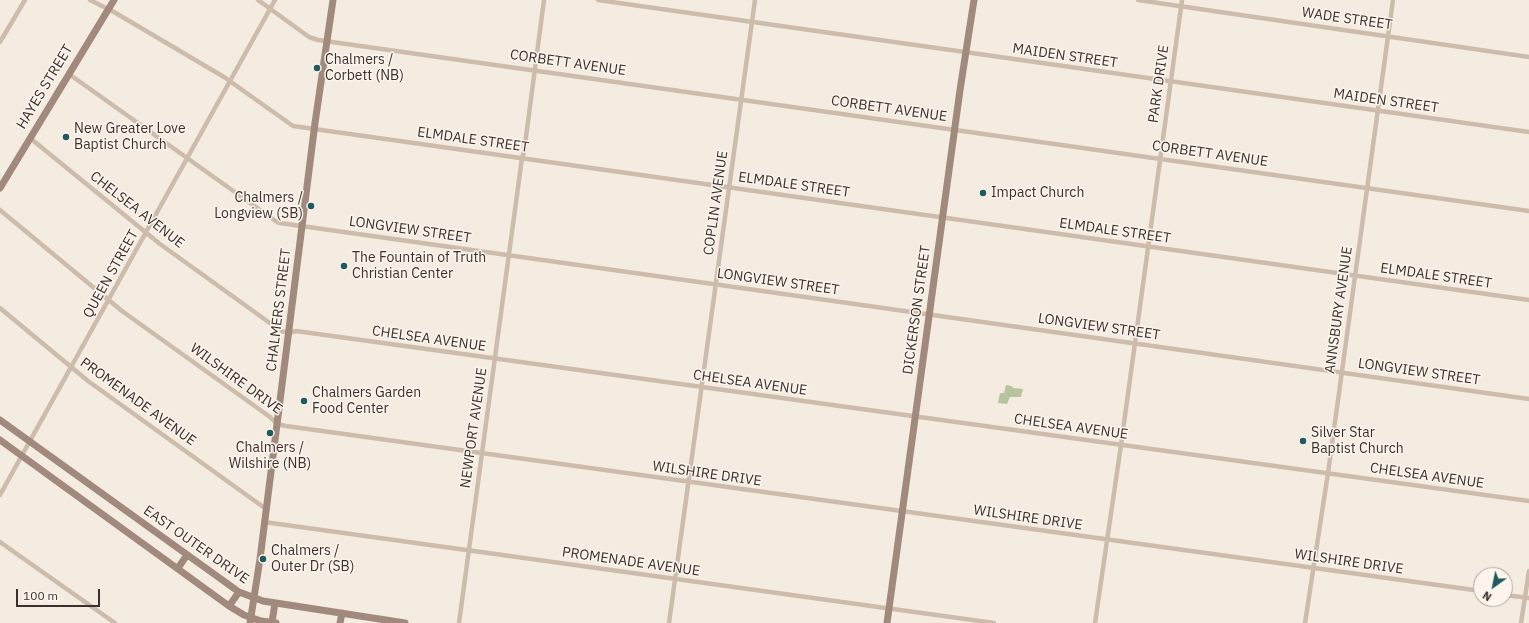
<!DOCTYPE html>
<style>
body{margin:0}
#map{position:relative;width:1529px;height:623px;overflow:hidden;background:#f4ebe1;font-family:"IBM Plex Sans",sans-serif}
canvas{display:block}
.north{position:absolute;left:1473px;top:567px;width:40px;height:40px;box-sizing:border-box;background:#fbf5ee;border:1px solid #aea6a0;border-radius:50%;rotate:213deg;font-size:11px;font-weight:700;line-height:16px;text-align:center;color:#3b302b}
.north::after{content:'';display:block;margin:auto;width:14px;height:18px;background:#1f5a5e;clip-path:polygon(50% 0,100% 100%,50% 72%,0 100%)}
.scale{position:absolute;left:16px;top:589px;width:84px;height:18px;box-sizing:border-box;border:2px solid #3b302b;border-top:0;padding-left:5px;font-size:12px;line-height:14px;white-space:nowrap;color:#3b302b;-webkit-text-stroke:3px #fbf5ee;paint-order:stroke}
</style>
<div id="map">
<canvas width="1529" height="623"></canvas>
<div class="north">N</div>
<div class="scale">100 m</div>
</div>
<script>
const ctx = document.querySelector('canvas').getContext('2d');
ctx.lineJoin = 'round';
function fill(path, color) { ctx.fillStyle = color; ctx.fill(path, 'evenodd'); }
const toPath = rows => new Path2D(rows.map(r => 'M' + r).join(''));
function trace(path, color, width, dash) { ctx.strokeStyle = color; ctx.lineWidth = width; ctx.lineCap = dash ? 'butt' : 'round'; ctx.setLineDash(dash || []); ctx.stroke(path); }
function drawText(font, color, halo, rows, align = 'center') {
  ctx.font = font + ' "IBM Plex Sans",sans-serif'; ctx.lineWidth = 3; ctx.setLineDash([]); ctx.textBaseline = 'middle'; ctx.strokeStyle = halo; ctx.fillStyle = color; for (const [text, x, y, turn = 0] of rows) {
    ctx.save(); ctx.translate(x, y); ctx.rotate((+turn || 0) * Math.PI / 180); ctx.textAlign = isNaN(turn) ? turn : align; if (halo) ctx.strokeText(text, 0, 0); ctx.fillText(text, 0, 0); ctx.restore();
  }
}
fill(toPath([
 [1006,385,1012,386,1013,388,1023,389,1021,397,1010,397,1007,404,998,403,1000,393,1004,393]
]), '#b8c4a0');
trace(toPath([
 [90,0,114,12,224,77,293,126,1529,300],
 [258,0,309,37,318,40,1529,211],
 [598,0,1529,132],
 [1138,0,1529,57],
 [0,42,25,0],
 [69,74,277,222,280,223,1529,399],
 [30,138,160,244,281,331,289,333,296,331,1529,501],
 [0,210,122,311,270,417,277,424,286,426,1481,591],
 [0,308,88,381,266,509],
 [0,495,275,0],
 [264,522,994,623],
 [0,542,115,623],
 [1505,595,1529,598],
 [459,623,522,158,524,152,544,0],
 [669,623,755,0],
 [1095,623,1121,445,1182,0],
 [1305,623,1328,473,1393,0],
 [1521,623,1529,571]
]), '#cdbbac', 4.5);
trace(toPath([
 [0,188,114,0],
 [0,420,239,592,263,601,405,623],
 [0,440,229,606,244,615,261,621,276,623],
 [178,568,187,555],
 [229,606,239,592],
 [272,622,275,603],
 [250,623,260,559,315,123,333,0],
 [340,623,342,613],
 [887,623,960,90,974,0]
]), '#a18a7d', 7);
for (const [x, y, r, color] of [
 [317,68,4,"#1f5a5e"],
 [66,137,4,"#1f5a5e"],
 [983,193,4,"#1f5a5e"],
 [311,206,4,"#1f5a5e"],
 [344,266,4,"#1f5a5e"],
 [304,401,4,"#1f5a5e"],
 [270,433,4,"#1f5a5e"],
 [1303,441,4,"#1f5a5e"],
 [263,559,4,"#1f5a5e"]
]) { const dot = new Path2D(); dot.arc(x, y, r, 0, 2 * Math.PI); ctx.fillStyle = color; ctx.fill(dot); trace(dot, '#fbf5ee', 1.5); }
drawText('14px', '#3b302b', '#fbf5ee', [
 ["WADE STREET",1347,19,8],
 ["MAIDEN STREET",1065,56,8],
 ["CORBETT AVENUE",568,63,8],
 ["PARK DRIVE",1159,84,-82],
 ["HAYES STREET",45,87,-59],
 ["MAIDEN STREET",1386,101,8],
 ["CORBETT AVENUE",889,109,8],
 ["ELMDALE STREET",473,140,8],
 ["CORBETT AVENUE",1210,154,8],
 ["ELMDALE STREET",794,185,8],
 ["COPLIN AVENUE",716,203,-82],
 ["CHELSEA AVENUE",137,210,38],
 ["LONGVIEW STREET",410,230,8],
 ["ELMDALE STREET",1115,231,8],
 ["QUEEN STREET",111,274,-61],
 ["ELMDALE STREET",1436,276,8],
 ["LONGVIEW STREET",778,282,8],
 ["CHALMERS STREET",279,310,-83],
 ["DICKERSON STREET",917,310,-82],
 ["ANNSBURY AVENUE",1339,310,-82],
 ["LONGVIEW STREET",1099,327,8],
 ["CHELSEA AVENUE",429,339,8],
 ["LONGVIEW STREET",1419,372,8],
 ["WILSHIRE DRIVE",236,379,36],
 ["CHELSEA AVENUE",750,383,8],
 ["PROMENADE AVENUE",138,402,36],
 ["CHELSEA AVENUE",1071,427,8],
 ["NEWPORT AVENUE",474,428,-82],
 ["WILSHIRE DRIVE",707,474,8],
 ["CHELSEA AVENUE",1427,476,8],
 ["WILSHIRE DRIVE",1028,518,8],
 ["EAST OUTER DRIVE",196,545,35],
 ["PROMENADE AVENUE",631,562,8],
 ["WILSHIRE DRIVE",1349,562,8]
]);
drawText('14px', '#3b302b', '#fbf5ee', [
 ["Chalmers /",325,60],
 ["Corbett (NB)",325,76],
 ["New Greater Love",74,129],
 ["Baptist Church",74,145],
 ["Impact Church",991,193],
 ["Chalmers /",303,198,"right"],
 ["Longview (SB)",303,214,"right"],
 ["The Fountain of Truth",352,258],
 ["Christian Center",352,274],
 ["Chalmers Garden",312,393],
 ["Food Center",312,409],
 ["Silver Star",1311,433],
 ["Baptist Church",1311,449],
 ["Chalmers /",270,448,"center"],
 ["Wilshire (NB)",270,464,"center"],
 ["Chalmers /",271,551],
 ["Outer Dr (SB)",271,567]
], 'left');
</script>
